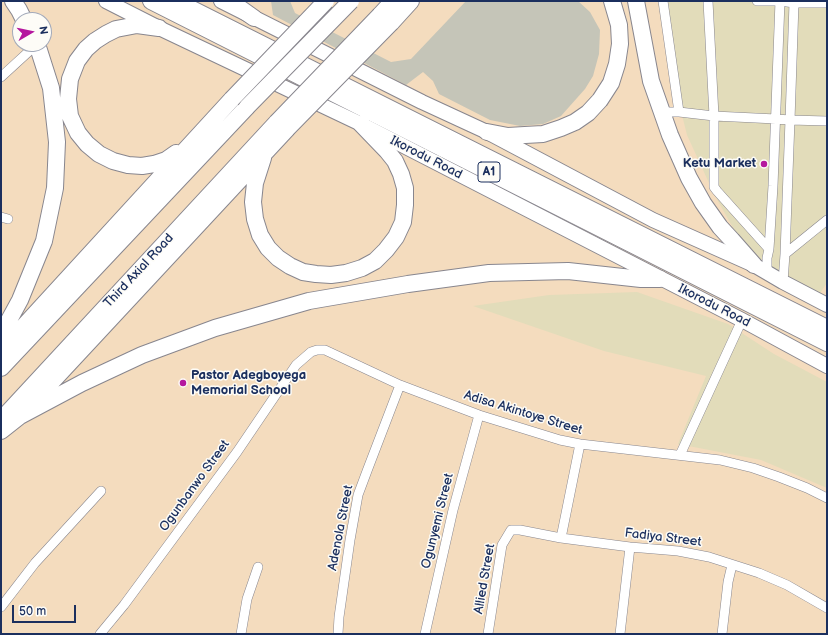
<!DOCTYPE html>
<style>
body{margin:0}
#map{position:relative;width:828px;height:635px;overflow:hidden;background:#f4dcbe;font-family:"Balsamiq Sans",sans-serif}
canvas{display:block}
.frame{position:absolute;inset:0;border:2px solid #1b2f5e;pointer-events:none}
.north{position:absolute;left:12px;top:12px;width:40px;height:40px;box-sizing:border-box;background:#fdfcf7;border:1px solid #a3aaba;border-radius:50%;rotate:81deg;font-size:11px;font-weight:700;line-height:16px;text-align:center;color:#1b2f5e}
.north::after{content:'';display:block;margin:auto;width:14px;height:18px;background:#b5179e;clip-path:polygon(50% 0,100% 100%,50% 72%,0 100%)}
.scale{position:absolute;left:12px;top:605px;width:64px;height:18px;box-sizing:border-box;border:2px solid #1b2f5e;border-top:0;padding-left:5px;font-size:12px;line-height:14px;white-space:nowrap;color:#1b2f5e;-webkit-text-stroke:3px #fdfcf7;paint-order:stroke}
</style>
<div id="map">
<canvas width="828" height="635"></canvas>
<div class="frame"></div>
<div class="north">N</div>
<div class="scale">50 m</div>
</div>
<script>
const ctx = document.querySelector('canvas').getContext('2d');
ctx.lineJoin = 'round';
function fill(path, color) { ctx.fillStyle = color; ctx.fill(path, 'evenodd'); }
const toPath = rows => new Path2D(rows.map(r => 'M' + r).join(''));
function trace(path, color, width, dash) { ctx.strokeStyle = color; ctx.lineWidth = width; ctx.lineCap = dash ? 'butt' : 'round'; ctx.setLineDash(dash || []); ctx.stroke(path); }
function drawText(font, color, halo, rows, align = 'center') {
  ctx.font = font + ' "Balsamiq Sans",sans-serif'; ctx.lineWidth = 3; ctx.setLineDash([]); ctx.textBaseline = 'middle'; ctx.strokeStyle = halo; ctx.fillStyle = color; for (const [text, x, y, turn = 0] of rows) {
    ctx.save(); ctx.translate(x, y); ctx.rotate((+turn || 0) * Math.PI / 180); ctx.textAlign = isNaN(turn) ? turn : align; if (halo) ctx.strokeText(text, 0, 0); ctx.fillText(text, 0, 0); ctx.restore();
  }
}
fill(toPath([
 [662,1,827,1,827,283,818,296,746,251,714,194,687,135,672,75],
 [637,292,728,324,774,354,827,382,827,488,761,460,678,444,706,376,604,351,473,306,549,295]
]), '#e2dcba');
fill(toPath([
 [271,1,290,1,295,13,391,62,411,59,466,1,578,1,590,12,600,30,599,54,593,76,585,89,561,116,543,124,520,126,490,120,439,94,433,81,423,72,406,85,273,15]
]), '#c5c5b8');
const street = toPath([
 [757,1,780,1,794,3,827,3],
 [1,77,37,44],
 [661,112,679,112,663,1],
 [679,112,714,116,708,1],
 [1,217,8,219],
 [769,249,717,191,714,187,714,116,776,119,790,120,827,121],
 [785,254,827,220],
 [767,273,767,258,769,249,773,186,780,1],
 [783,282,785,254,790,120,794,3],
 [680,455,742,320],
 [561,538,580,444],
 [1,607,35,563,101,491],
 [100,634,124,605,237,452,296,365,311,352,317,350,325,350,400,385,479,415,560,440,580,444,720,460,753,468,779,477,807,488,827,498],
 [241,634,247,599,258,567],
 [338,634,339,617,350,540,358,495,367,471,400,385],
 [425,634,453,510,479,415],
 [488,634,502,545,511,530,520,530,561,538,630,547,678,551,709,557,759,573,787,585,827,608],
 [620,634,630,547],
 [722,634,728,582,732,565]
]);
const primary = toPath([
 [106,1,159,28,361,124,742,320,827,366],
 [221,1,422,102,487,132,653,220,754,265,783,282,827,305]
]);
const highway = toPath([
 [13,1,19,10,24,20],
 [151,1,827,343],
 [176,1,827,328],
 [230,1,254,18],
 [636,1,651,81,670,135,689,178,703,203,720,227,732,240,754,265],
 [380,15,393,1],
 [391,23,411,1],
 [159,28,137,25,116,29,106,34,95,41,86,49,77,61,70,79,68,99,70,116,78,133,87,144,99,154,113,161,128,165,142,166,154,164,166,160,176,153],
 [487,132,508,136,525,135,543,134,561,128,575,122,588,113,600,100,611,83,617,64,620,44,619,25,612,1],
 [263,158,255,183,253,202,255,219,260,235,268,248,278,258,290,266,303,272,316,274,331,275,346,273,362,268,375,261,386,250,396,237,403,222,405,205,405,188,401,174,395,161,387,151,361,124],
 [1,335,20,300,44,241,55,188,57,142,51,88,37,44],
 [1,351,232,99],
 [1,368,247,107],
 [20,416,82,383,142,355,215,328,309,301,408,284,489,273,568,271,641,279,660,279],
 [1,420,277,122],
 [1,431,20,416,287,129]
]);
trace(street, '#88868e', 10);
trace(primary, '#88868e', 16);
trace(highway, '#88868e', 18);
trace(street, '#fff', 9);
trace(primary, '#fff', 14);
trace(highway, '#fff', 16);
const highwayBridge = toPath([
 [232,99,326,1],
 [247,107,351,1],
 [277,122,380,15],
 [287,129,391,23]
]);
trace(highwayBridge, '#88868e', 18, []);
trace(highwayBridge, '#fff', 16);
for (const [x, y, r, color] of [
 [764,164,4,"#b5179e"],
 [183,383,4,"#b5179e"]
]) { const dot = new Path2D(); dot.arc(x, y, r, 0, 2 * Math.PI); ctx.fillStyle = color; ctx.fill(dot); trace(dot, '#fdfcf7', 1.5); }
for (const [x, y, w] of [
 [489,172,22]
]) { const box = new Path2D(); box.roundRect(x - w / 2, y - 10, w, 20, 3); ctx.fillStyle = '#fdfcf7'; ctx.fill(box); trace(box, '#1b2f5e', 1); }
drawText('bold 12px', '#1b2f5e', null, [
 ["A1",489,172]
]);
drawText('13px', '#1b2f5e', '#fdfcf7', [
 ["Ikorodu Road",426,158,27],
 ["Third Axial Road",139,271,-47],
 ["Ikorodu Road",714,306,27],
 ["Adisa Akintoye Street",523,413,17],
 ["Ogunbanwo Street",195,486,-54],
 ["Ogunyemi Street",438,521,-76],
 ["Adenola Street",341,528,-79],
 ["Fadiya Street",663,538,7],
 ["Allied Street",485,579,-80]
]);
drawText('bold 13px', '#1b2f5e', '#fdfcf7', [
 ["Ketu Market",756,164],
 ["Pastor Adegboyega",191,376,"left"],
 ["Memorial School",191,391,"left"]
], 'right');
</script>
